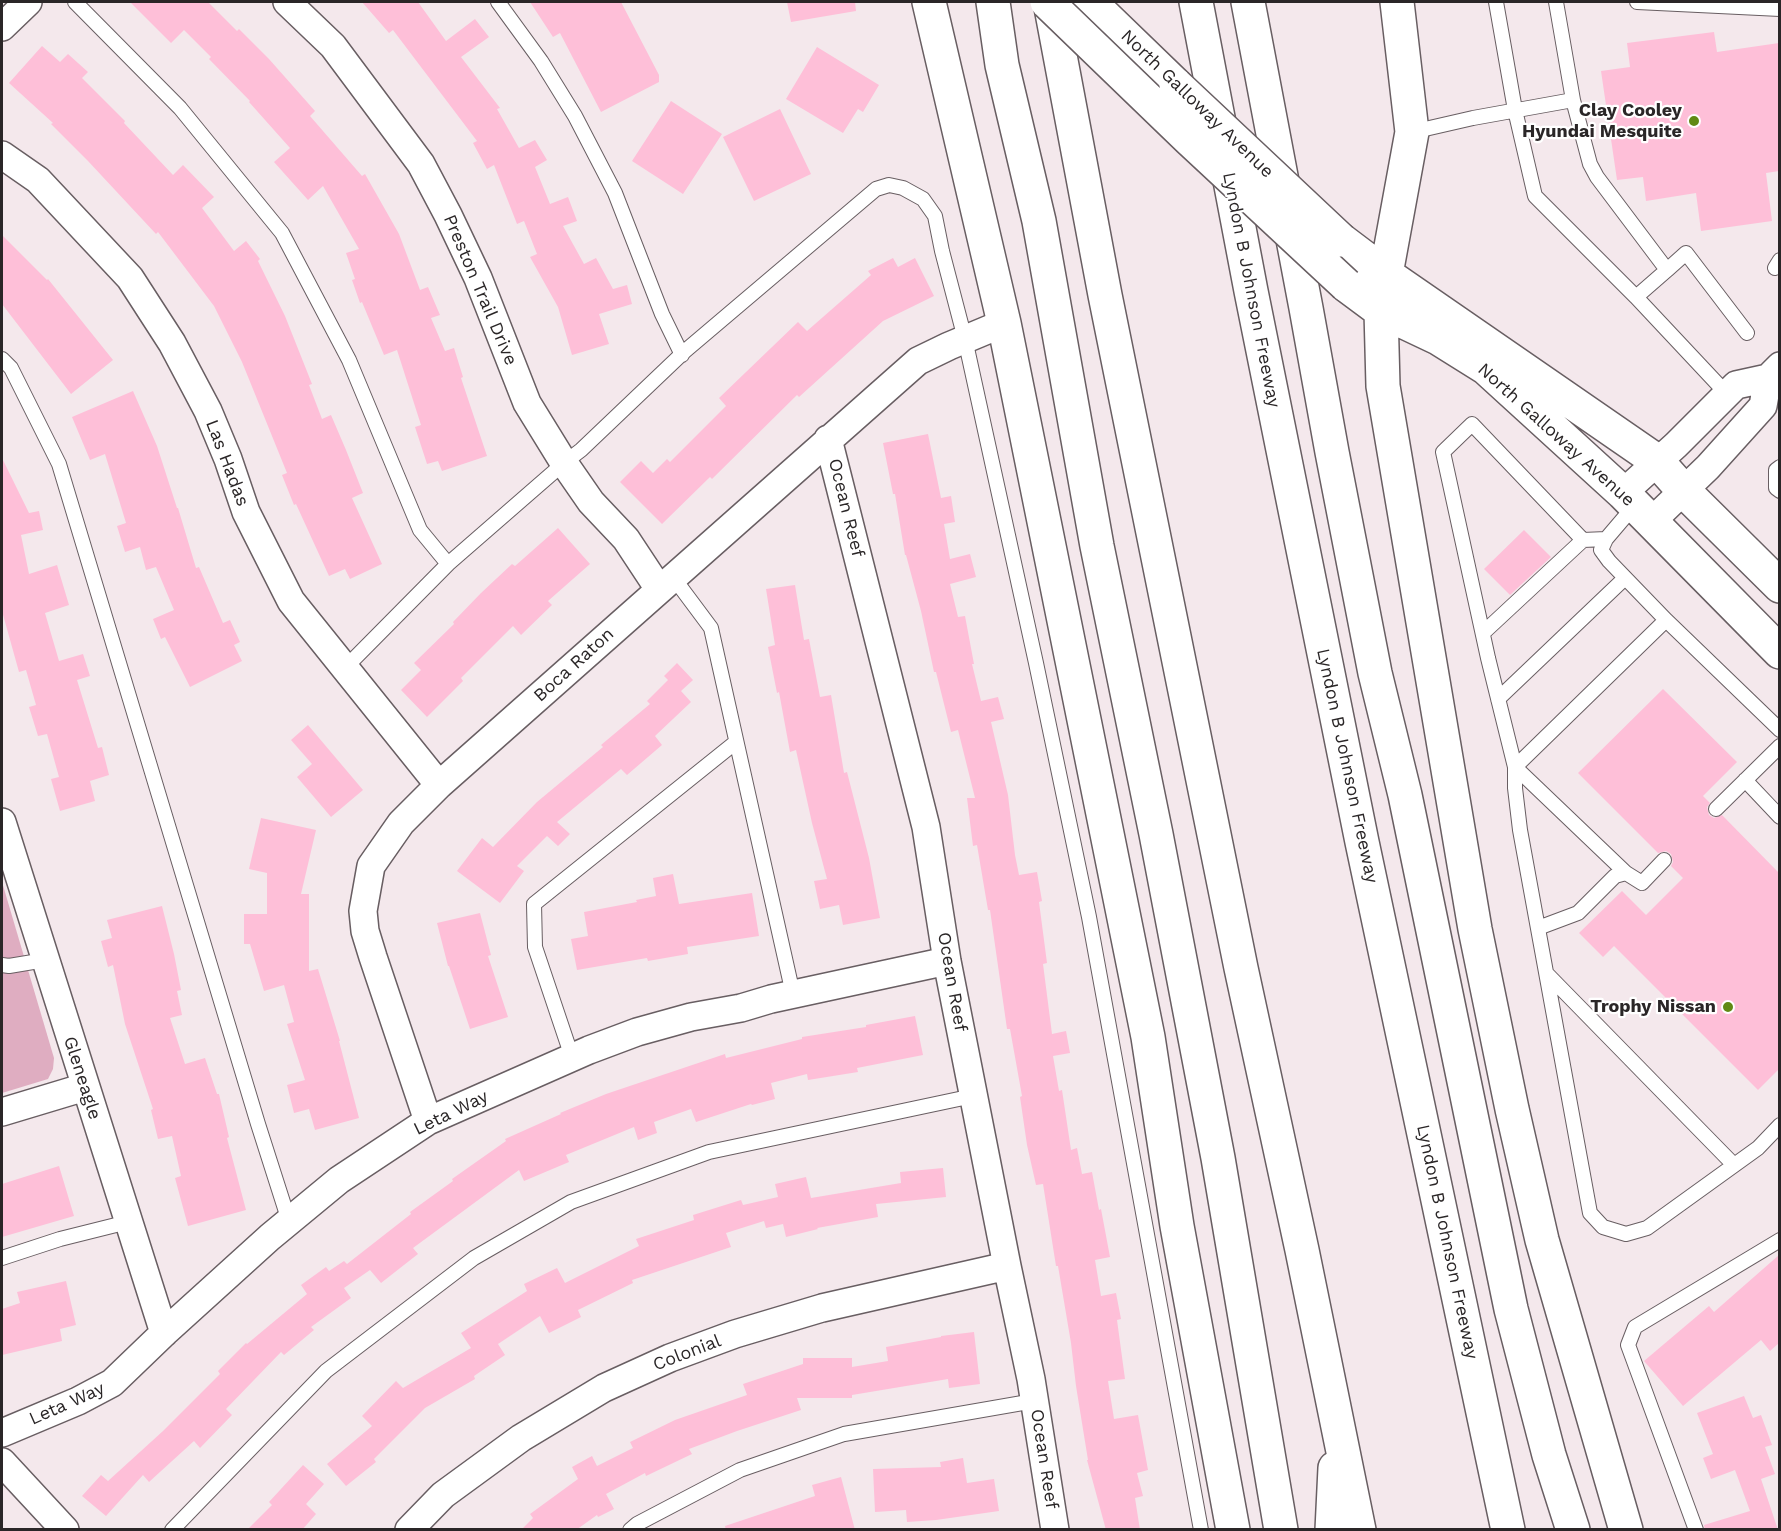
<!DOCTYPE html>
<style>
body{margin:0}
#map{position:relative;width:1781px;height:1531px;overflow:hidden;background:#f4e8ec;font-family:"Work Sans",sans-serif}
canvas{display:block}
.frame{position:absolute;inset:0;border:3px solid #2a2627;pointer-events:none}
</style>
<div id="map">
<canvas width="1781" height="1531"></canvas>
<div class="frame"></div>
</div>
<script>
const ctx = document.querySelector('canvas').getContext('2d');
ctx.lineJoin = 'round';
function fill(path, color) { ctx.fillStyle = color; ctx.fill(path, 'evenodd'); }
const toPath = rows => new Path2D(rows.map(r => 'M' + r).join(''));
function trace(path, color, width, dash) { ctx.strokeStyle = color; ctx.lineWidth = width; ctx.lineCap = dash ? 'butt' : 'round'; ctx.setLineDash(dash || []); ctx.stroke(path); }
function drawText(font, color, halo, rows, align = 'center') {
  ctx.font = font + ' "Work Sans",sans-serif'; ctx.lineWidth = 4.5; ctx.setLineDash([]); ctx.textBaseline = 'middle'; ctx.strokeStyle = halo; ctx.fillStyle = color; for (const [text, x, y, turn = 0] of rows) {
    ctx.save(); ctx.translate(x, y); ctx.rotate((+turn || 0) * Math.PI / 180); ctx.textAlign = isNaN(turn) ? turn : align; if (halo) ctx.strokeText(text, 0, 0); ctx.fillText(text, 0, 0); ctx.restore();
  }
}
fill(toPath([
 [2,882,54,1058,53,1069,48,1079,2,1093]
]), '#dfadc1');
fill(toPath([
 [130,2,208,2,237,31,239,29,269,59,315,111,310,116,362,176,365,174,399,234,420,290,428,287,440,315,431,318,445,351,454,348,463,377,461,378,487,456,442,471,438,461,427,464,415,427,421,425,397,350,384,355,362,302,360,303,352,280,355,279,346,253,359,249,323,186,308,200,274,162,290,148,249,102,250,101,209,59,211,57,184,30,171,43],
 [362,2,418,2,446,41,475,19,489,37,461,57,500,108,497,109,519,148,535,140,547,160,535,167,550,204,568,197,577,221,563,226,584,264,596,258,613,289,627,285,632,304,599,314,609,344,572,355,558,307,530,257,537,254,524,221,517,224,494,165,487,169,473,143,477,141,393,30,389,33],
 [530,2,621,2,659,75,659,82,601,112,560,33,553,37],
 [787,2,855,2,856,11,791,22],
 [1714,32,1717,52,1779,43,1779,171,1766,173,1772,221,1701,231,1696,193,1646,201,1643,177,1617,180,1601,71,1630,67,1627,43],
 [42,46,60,62,68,54,88,72,82,78,125,121,124,123,173,175,183,165,214,197,202,208,234,251,246,241,260,259,258,261,285,316,312,384,309,385,322,419,331,415,346,450,363,493,352,498,382,564,350,579,345,569,329,576,296,504,294,505,282,475,287,473,242,362,214,306,158,232,156,234,88,161,51,124,53,123,9,83],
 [817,47,879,85,863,112,858,109,843,133,786,99],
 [671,101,722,134,683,194,632,161],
 [780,109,811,174,754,201,723,137],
 [2,235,47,280,48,279,113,360,71,394,2,304],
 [893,258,898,267,915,258,934,296,883,321,799,397,797,395,712,479,710,477,662,524,620,482,641,461,653,473,667,459,670,462,726,406,719,398,798,322,807,331,871,275,868,271],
 [133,391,157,446,177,508,178,508,196,568,199,567,223,623,230,620,240,642,234,645,242,661,190,687,165,637,161,639,153,619,174,610,156,567,146,570,140,547,125,552,117,526,126,523,105,454,90,460,72,417],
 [928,434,941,498,951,496,955,522,944,524,950,559,970,554,976,577,950,584,958,617,965,616,974,664,972,664,981,701,998,697,1004,719,991,722,1008,795,1015,855,1019,875,1037,872,1042,901,1039,902,1047,963,1043,964,1052,1034,1066,1031,1070,1053,1053,1056,1059,1091,1062,1090,1071,1150,1077,1148,1082,1174,1092,1172,1099,1210,1101,1209,1110,1257,1095,1260,1101,1296,1116,1293,1121,1319,1117,1320,1125,1379,1108,1381,1114,1419,1138,1415,1148,1470,1137,1473,1143,1496,1135,1498,1140,1530,1106,1530,1087,1460,1088,1460,1076,1386,1071,1343,1058,1266,1056,1266,1043,1184,1036,1185,1027,1145,1020,1097,1022,1096,1010,1029,1007,1029,990,910,988,910,977,845,973,846,967,798,975,798,958,730,951,732,936,672,934,672,921,611,906,555,905,555,895,494,893,494,883,443],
 [2,458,29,513,39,511,43,530,21,535,29,574,57,565,69,605,45,613,59,661,83,654,90,676,77,680,98,748,102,747,109,775,90,781,95,801,60,811,51,779,59,777,47,734,38,736,29,707,36,705,26,670,19,672,2,611],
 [558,528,590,564,548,601,552,605,521,635,513,626,461,678,463,681,427,717,401,690,421,670,414,663,454,624,453,622,481,593,512,564,515,566],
 [1524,530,1551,557,1510,595,1484,569],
 [795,585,804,640,809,639,820,697,831,695,844,773,847,772,869,858,880,918,843,925,839,905,820,909,814,881,827,879,812,823,796,750,790,752,779,692,777,693,768,647,775,645,766,589],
 [677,663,693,680,681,691,691,702,655,736,662,745,627,775,621,769,557,822,570,834,558,846,547,836,517,866,524,871,500,903,457,871,482,838,493,847,537,802,603,747,601,745,650,704,647,701,668,680,664,676],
 [1663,689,1737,762,1703,796,1710,803,1707,807,1709,815,1714,818,1722,815,1779,873,1779,1069,1758,1090,1614,946,1603,957,1579,933,1622,891,1646,915,1683,878,1671,866,1673,862,1671,854,1666,851,1658,853,1578,773],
 [308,725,363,790,331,817,297,777,312,764,291,740],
 [261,818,316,830,301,894,309,894,309,971,318,969,340,1041,339,1041,359,1118,315,1130,309,1109,294,1113,287,1085,305,1080,287,1024,294,1022,284,985,264,991,250,944,244,944,244,914,267,914,267,873,249,869],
 [673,874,679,904,752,893,759,936,687,947,688,954,648,961,647,958,577,970,571,939,588,936,584,912,637,902,636,900,656,896,653,878],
 [162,906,174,954,181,990,177,991,182,1015,170,1018,185,1064,205,1058,217,1094,219,1094,229,1137,227,1138,246,1210,188,1226,175,1178,181,1176,172,1136,158,1139,151,1110,153,1109,125,1024,113,965,108,967,101,941,112,938,107,920],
 [480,913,491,955,488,956,508,1017,470,1029,449,966,448,966,437,923],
 [915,1016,923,1055,857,1068,858,1072,808,1080,807,1074,771,1083,775,1099,752,1105,751,1104,696,1122,691,1109,654,1122,657,1133,638,1140,634,1127,566,1155,569,1162,524,1181,519,1170,413,1248,418,1254,381,1283,370,1270,344,1288,351,1298,311,1327,314,1330,284,1355,281,1352,226,1409,232,1415,200,1448,194,1441,149,1482,143,1475,106,1516,82,1496,101,1475,108,1481,163,1431,220,1374,218,1371,246,1343,247,1344,307,1294,301,1285,326,1267,329,1271,344,1261,347,1264,411,1214,410,1212,453,1181,452,1179,506,1141,505,1139,561,1114,560,1113,606,1094,725,1054,726,1058,802,1039,802,1037,866,1027,866,1025],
 [59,1166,74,1216,2,1237,2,1184],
 [943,1168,946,1197,876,1204,878,1217,817,1228,818,1229,786,1237,783,1224,766,1228,764,1221,726,1233,731,1247,632,1280,633,1283,578,1310,581,1317,549,1333,540,1316,498,1344,505,1355,474,1376,475,1379,425,1408,374,1459,376,1462,346,1486,327,1464,372,1426,362,1416,396,1381,403,1388,471,1348,461,1333,527,1291,524,1284,557,1268,565,1283,639,1246,636,1239,694,1220,693,1215,741,1200,743,1205,778,1197,775,1184,806,1177,811,1198,901,1183,900,1172],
 [1779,1255,1779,1343,1770,1351,1761,1340,1683,1406,1644,1361,1709,1306,1714,1312],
 [66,1281,76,1325,60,1329,62,1341,2,1355,2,1309,20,1303,17,1292],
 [974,1332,980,1384,949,1388,948,1379,852,1395,852,1398,797,1398,801,1410,737,1431,689,1449,692,1454,646,1476,645,1473,606,1494,614,1509,598,1517,597,1515,576,1530,521,1530,533,1518,530,1514,578,1479,572,1467,592,1456,597,1466,633,1448,630,1442,675,1420,747,1395,743,1384,803,1364,803,1358,852,1358,852,1367,888,1361,886,1347,941,1337,941,1336],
 [1744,1396,1753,1418,1761,1415,1772,1445,1765,1447,1775,1474,1761,1479,1778,1530,1705,1530,1704,1525,1750,1511,1735,1470,1711,1479,1703,1458,1713,1454,1697,1413],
 [963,1458,967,1483,994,1479,999,1511,936,1520,907,1522,906,1510,875,1512,873,1469,941,1467,940,1462],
 [303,1465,324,1484,306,1504,316,1514,302,1530,247,1530,272,1505,269,1502],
 [841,1477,855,1530,726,1530,725,1526,815,1496,812,1485]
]), '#febfd8');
const lane = toPath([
 [75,2,180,108,282,233,349,360,420,530,448,564,564,463,581,450,685,351,876,189,889,185,903,188,923,199,935,216,942,251,965,339,1036,663,1089,917,1201,1530],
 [498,2,541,61,575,116,615,193,662,314,682,355],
 [1496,2,1515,110,1535,196,1636,297],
 [1556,2,1573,100],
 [1637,2,1780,9],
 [1412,132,1473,118,1573,100,1590,164,1597,177,1667,270,1636,297,1727,394],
 [1775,268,1780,260],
 [1667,270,1686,253,1747,333],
 [2,359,11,368,59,464,258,1124,289,1221],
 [1780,467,1776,470,1776,488,1780,491],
 [1635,505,1606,539,1601,550,1609,561,1666,620,1515,767,1515,788,1520,830,1590,1213,1603,1227,1626,1234,1647,1228,1758,1148,1780,1125],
 [1606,539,1583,540,1472,424,1443,452,1488,658,1515,767,1626,873],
 [673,577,711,628,793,994],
 [1666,620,1780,730],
 [1483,633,1583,540],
 [345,668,448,564],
 [1498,699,1625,578],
 [1745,780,1780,817],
 [1716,809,1780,746],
 [1538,928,1578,913,1615,876,1626,873,1642,883,1664,860],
 [2,965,9,966,45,960],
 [1547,974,1734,1165],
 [572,1057,535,947,534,904,736,742],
 [2,1258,60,1239,128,1222],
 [172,1530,326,1371,474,1258,571,1202,709,1152,973,1096],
 [630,1530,637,1524,740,1470,844,1434,1034,1401],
 [1696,1530,1628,1345,1635,1327,1780,1240]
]);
const street = toPath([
 [287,2,333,46,421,164,448,215,478,278,527,403,564,463,591,502,626,539,659,589],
 [2,27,28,2],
 [2,155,38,180,130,278,172,343,208,411,228,459,246,512,291,601,439,785],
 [828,439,926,827,947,961,1007,1266,1031,1379,1055,1530],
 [1623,493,1676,445,1736,385,1768,378],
 [1651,522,1708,467,1763,406,1768,378,1780,366],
 [2,822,164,1333],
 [2,1112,85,1087],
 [428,1121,373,957,365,931,363,911,371,866,401,823,439,785,918,361,949,346,1004,323],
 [2,1433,78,1401,112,1383,164,1333,270,1237,339,1180,428,1121,589,1050,637,1032,691,1017,741,1008,771,999,947,961],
 [2,1462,65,1530],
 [409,1530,443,1495,521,1438,604,1388,670,1358,735,1334,822,1308,1007,1266]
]);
const secondary = toPath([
 [929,2,1004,323,1148,1037,1177,1226,1233,1530],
 [1090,2,1176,85],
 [1397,2,1412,132,1386,274,1381,311,1383,386,1475,929,1512,1109,1542,1240,1626,1530],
 [1341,240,1386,274,1657,461,1683,490,1780,586],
 [1346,285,1381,311,1438,338,1486,368,1623,493,1780,652]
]);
const highway = toPath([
 [993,2,1002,65,1039,221,1097,546,1156,834,1218,1158,1281,1530],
 [1050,2,1105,295,1241,968,1302,1250,1359,1530],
 [1196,2,1251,291,1362,842,1508,1530],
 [1248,2,1306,308,1332,452,1375,673,1405,795,1511,1309,1549,1455,1573,1530],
 [1332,1530,1335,1468]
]);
trace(lane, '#685e62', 16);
trace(street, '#685e62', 30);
trace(secondary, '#685e62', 36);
trace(highway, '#685e62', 36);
trace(lane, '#fff', 14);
trace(street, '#fff', 27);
trace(secondary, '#fff', 33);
trace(highway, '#fff', 33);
const secondaryBridge = toPath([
 [1047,2,1189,139,1346,285],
 [1176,85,1341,240]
]);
trace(secondaryBridge, '#685e62', 36, []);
trace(secondaryBridge, '#fff', 33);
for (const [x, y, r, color] of [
 [1694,121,6,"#618914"],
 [1728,1007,6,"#618914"]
]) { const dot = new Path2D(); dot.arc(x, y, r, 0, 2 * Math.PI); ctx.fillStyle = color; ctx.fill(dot); trace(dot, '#fff', 2); }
drawText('18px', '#2a2627', '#fff', [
 ["North Galloway Avenue",1197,104,44],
 ["Preston Trail Drive",480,290,67],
 ["Lyndon B Johnson Freeway",1251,290,79],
 ["North Galloway Avenue",1556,435,42],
 ["Las Hadas",227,463,69],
 ["Ocean Reef",846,508,76],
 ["Boca Raton",574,665,-42],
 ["Lyndon B Johnson Freeway",1347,766,78],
 ["Ocean Reef",952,982,80],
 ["Gleneagle",82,1078,72],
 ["Leta Way",451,1113,-26],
 ["Lyndon B Johnson Freeway",1447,1242,78],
 ["Colonial",687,1353,-21],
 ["Leta Way",67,1404,-24],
 ["Ocean Reef",1044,1459,81]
]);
drawText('bold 18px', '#2a2627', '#fff', [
 ["Clay Cooley",1682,111],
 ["Hyundai Mesquite",1682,132],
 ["Trophy Nissan",1716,1007]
], 'right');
</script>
